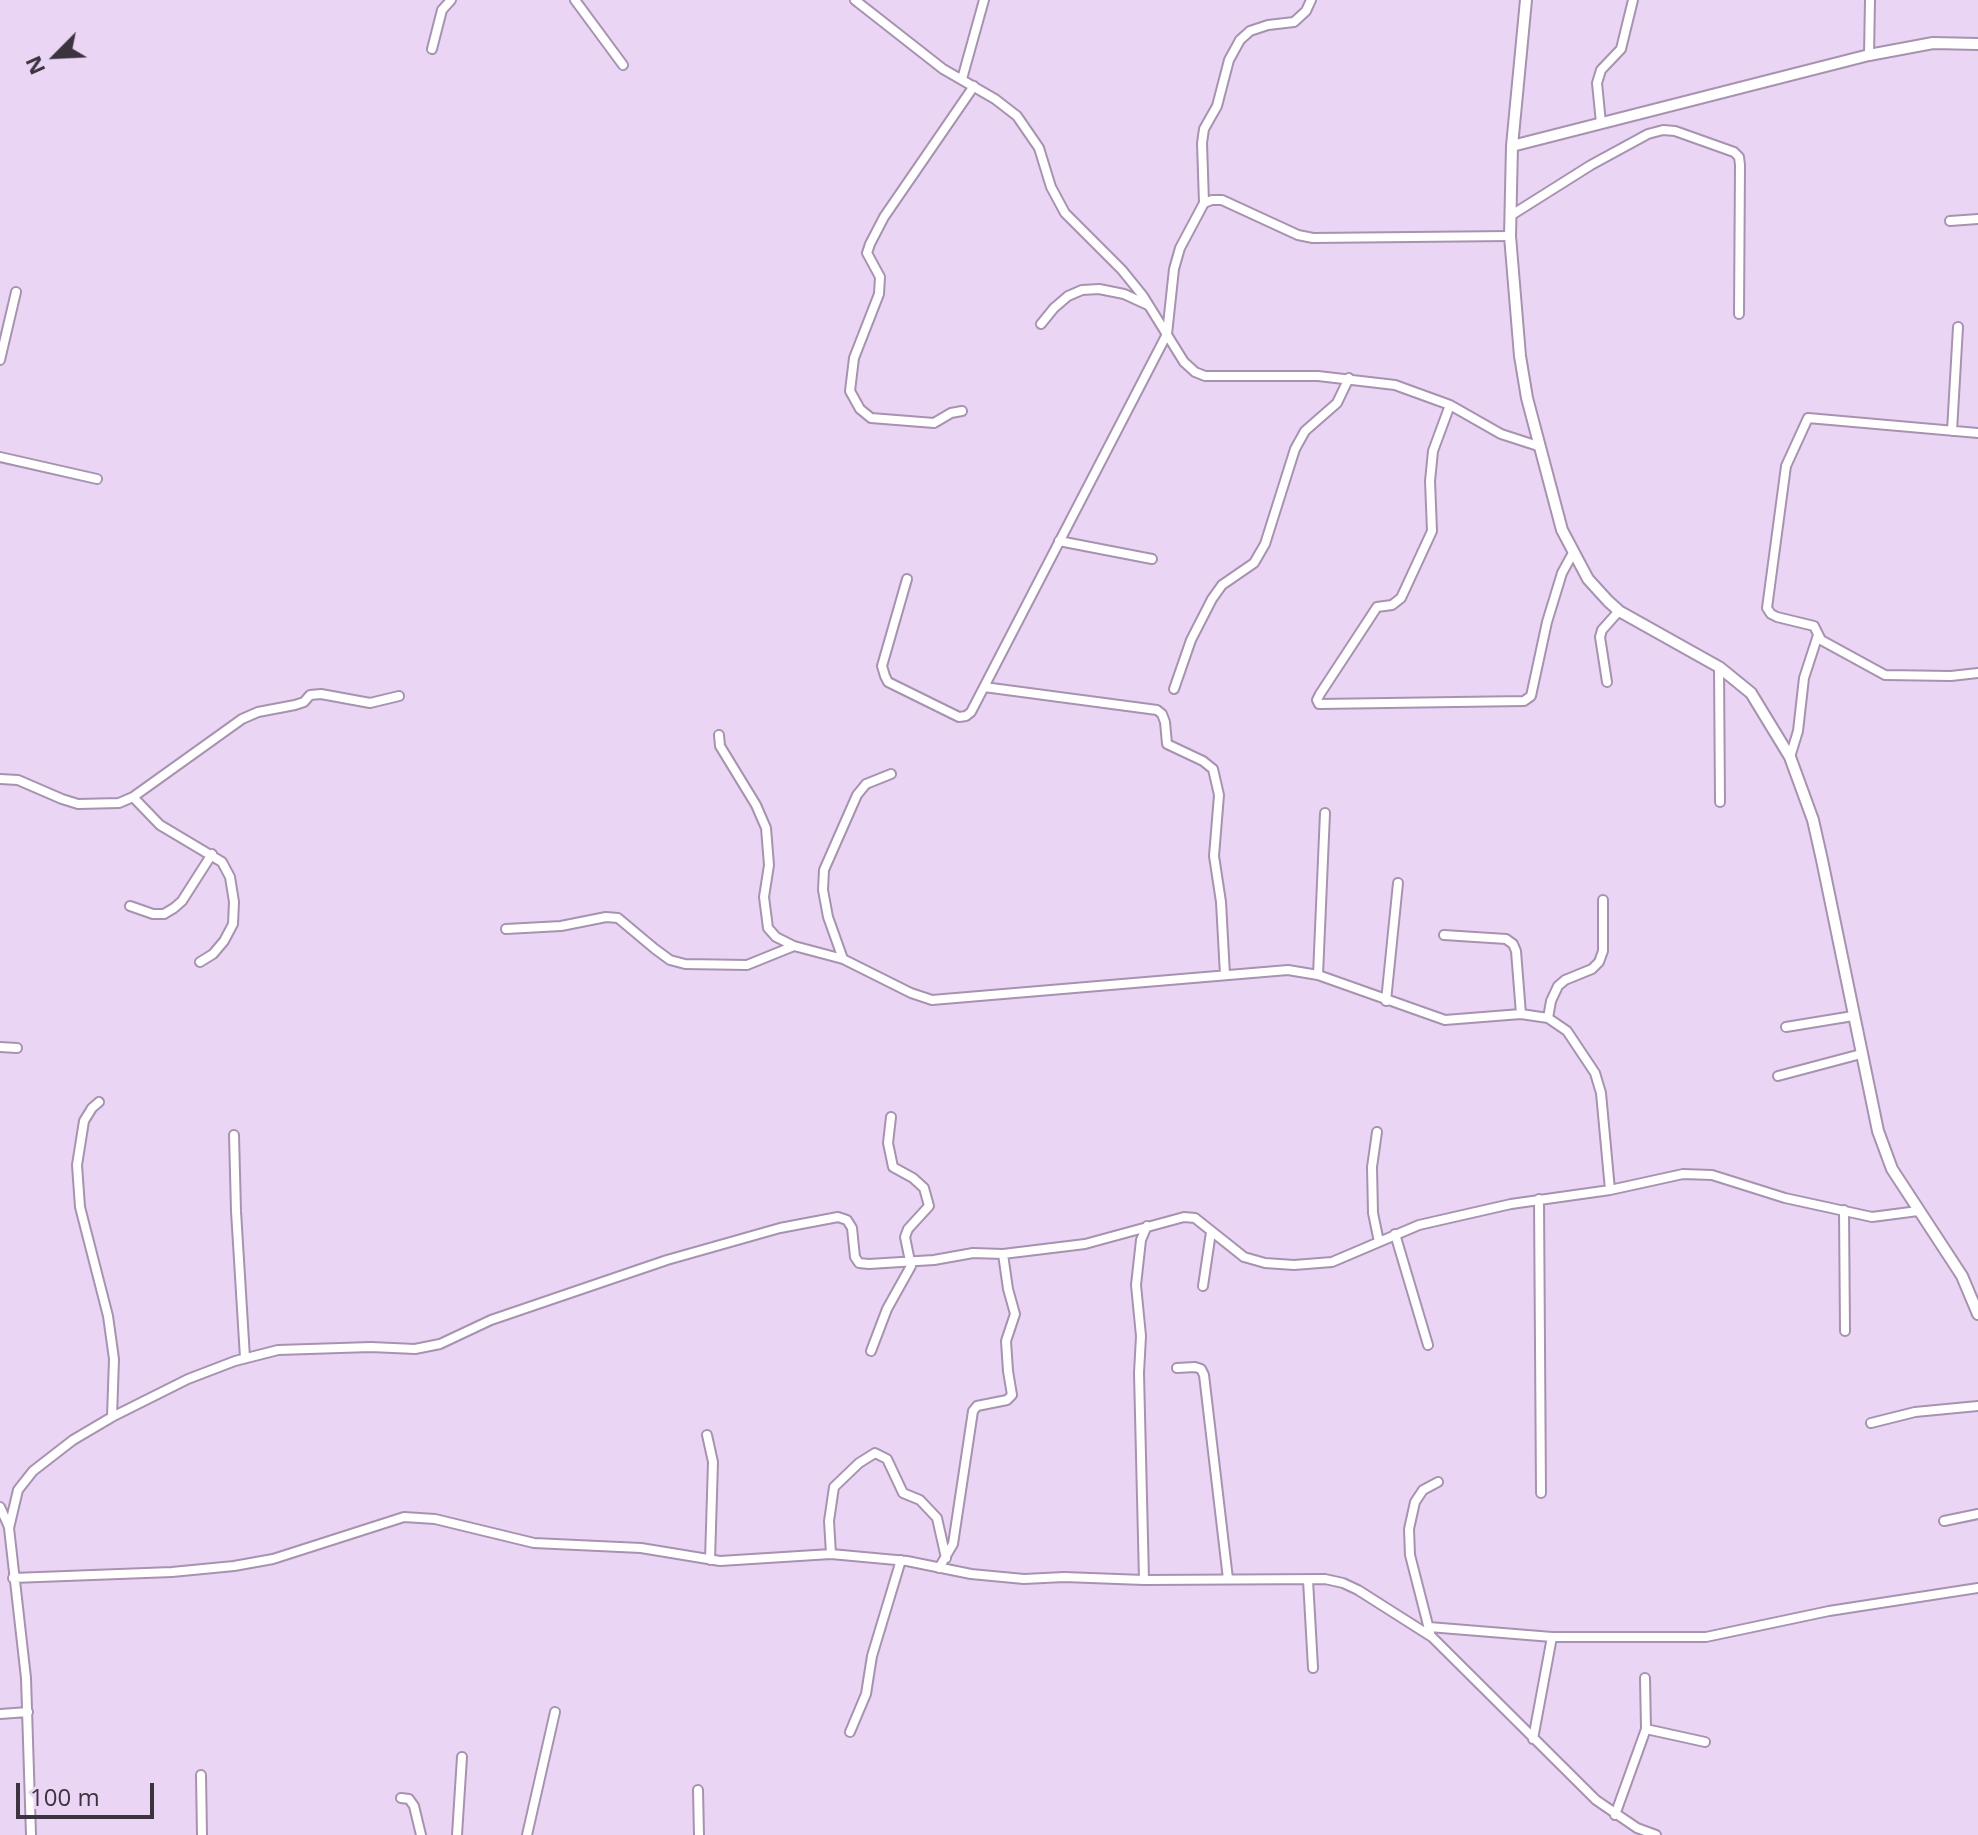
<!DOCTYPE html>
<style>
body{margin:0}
#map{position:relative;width:1978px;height:1835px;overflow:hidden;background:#ebd5f5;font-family:"Open Sans",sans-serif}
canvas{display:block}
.north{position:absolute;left:16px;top:16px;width:80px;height:80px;-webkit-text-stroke:6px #ebd5f5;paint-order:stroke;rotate:246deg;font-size:22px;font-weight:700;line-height:32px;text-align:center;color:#3c3340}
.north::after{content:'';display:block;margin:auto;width:28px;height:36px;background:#3c3340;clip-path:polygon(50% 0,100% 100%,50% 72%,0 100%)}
.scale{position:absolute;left:16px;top:1783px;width:138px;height:36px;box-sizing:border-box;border:4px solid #3c3340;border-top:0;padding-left:10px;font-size:24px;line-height:28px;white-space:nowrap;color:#3c3340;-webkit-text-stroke:6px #ebd5f5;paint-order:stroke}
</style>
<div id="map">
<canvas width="1978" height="1835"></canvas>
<div class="north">N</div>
<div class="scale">100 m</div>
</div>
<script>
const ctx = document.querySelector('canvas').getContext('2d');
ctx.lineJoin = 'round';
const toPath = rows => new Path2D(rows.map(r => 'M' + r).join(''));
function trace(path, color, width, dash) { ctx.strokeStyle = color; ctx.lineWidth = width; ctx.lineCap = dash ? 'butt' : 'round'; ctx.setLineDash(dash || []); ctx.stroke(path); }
const minor = toPath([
 [575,0,623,65],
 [855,0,943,69,995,99,1017,116,1039,148,1051,187,1065,213,1122,270,1143,296,1184,362,1195,372,1205,376,1318,376,1395,385,1450,405,1501,434,1538,446],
 [432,49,442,10,451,0],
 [1869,55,1870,0],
 [962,79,984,0],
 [1601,123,1597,83,1601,70,1621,49,1633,0],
 [1204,203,1202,143,1204,129,1217,106,1229,60,1240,40,1250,31,1268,25,1294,22,1306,11,1311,0],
 [1510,216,1591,165,1648,134,1663,130,1675,131,1734,152,1739,157,1740,165,1739,314],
 [1950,221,1978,219],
 [1041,324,1054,308,1068,296,1082,290,1099,289,1124,294,1148,305],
 [0,360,16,292],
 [1450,405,1433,451,1430,481,1432,531,1401,598,1392,605,1377,607,1320,694,1317,700,1319,704,1524,701,1531,696,1547,622,1562,573,1573,553],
 [962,411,951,413,934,423,871,418,860,409,850,391,854,358,879,294,880,277,867,253,870,244,884,217,974,86],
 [1952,431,1958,327],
 [1978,433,1808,418,1786,466,1767,608,1771,614,1777,617,1814,626,1821,640,1885,675,1951,676,1978,673],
 [0,457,97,479],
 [1059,541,1152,559],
 [907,579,882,666,885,676,888,682,959,717,966,716,971,712,1167,334,1174,269,1180,248,1204,203,1212,200,1222,200,1298,235,1313,238,1510,236],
 [1719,667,1720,802],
 [1607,682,1600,637,1602,630,1619,611],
 [984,687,1157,710,1162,714,1165,722,1167,744,1203,761,1213,769,1219,795,1214,856,1221,902,1225,975],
 [1174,689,1191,640,1212,599,1222,585,1254,563,1265,544,1295,449,1305,431,1337,403,1349,378],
 [719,735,720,746,756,805,766,828,769,865,764,897,768,928,776,937,794,946],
 [1790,757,1798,731,1804,678,1818,635],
 [0,779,18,780,62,799,78,804,119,803,133,797,242,719,258,712,295,705,304,702,310,695,321,694,370,703,399,696],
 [133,797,160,825,222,862,230,877,234,902,233,924,224,941,213,954,200,962],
 [130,906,153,914,164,914,174,908,182,901,212,854],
 [506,929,561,926,606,917,618,918,655,949,670,960,685,964,747,965,794,946,843,959,911,993,932,1000,1288,970,1318,975,1445,1020,1521,1014,1548,1018,1567,1031,1595,1073,1601,1093,1610,1190],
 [1444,935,1506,939,1513,944,1516,951,1521,1014],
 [843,959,828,917,823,890,824,870,857,795,866,784,891,774],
 [1318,975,1325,813],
 [1386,1001,1398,883],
 [1548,1018,1551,1001,1558,986,1565,980,1592,969,1599,962,1603,951,1603,900],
 [1786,1027,1853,1016],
 [0,1047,17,1048],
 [1778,1076,1861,1054],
 [99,1102,92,1108,84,1121,77,1165,80,1207,108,1316,114,1359,112,1417],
 [1377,1132,1372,1167,1373,1213,1379,1242],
 [234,1135,236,1211,245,1358],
 [1539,1199,1541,1493],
 [1844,1210,1845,1331],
 [1395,1234,1428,1345],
 [1203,1286,1211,1232],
 [871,1351,887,1309,911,1266,905,1237,908,1229,929,1206,924,1188,913,1178,893,1167,888,1143,891,1117],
 [1177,1368,1195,1367,1201,1369,1204,1375,1228,1579],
 [1871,1423,1915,1412,1978,1406],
 [707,1435,713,1462,710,1560],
 [0,1507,9,1527],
 [1944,1521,1978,1514],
 [831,1554,829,1521,834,1487,859,1463,875,1453,887,1459,903,1493,920,1500,937,1518,946,1558],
 [939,1568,953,1544,973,1411,977,1406,1007,1400,1012,1395,1008,1371,1006,1341,1015,1314,1008,1289,1003,1254],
 [13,1578,172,1572,234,1566,273,1559,404,1517,435,1519,534,1543,641,1548,720,1561,831,1554,907,1561,971,1574,1024,1579,1064,1577,1144,1580,1325,1579,1343,1583,1358,1590,1432,1637,1596,1800,1637,1828,1656,1835],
 [1144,1580,1139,1373,1141,1336,1136,1285,1141,1240,1147,1226],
 [1308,1580,1313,1668],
 [1429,1627,1552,1637,1706,1637,1829,1611,1978,1588],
 [1430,1633,1410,1555,1409,1529,1415,1502,1423,1490,1438,1482],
 [0,1714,28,1712],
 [1646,1729,1705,1742],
 [850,1732,866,1694,872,1656,901,1560],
 [1533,1739,1552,1637],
 [201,1775,202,1835],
 [698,1790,699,1835],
 [401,1798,409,1799,414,1806,421,1835],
 [1615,1815,1646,1729,1645,1678],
 [31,1835,26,1678,9,1528,18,1490,33,1471,73,1440,112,1417,188,1379,235,1361,278,1350,371,1347,415,1349,440,1344,491,1320,667,1260,780,1228,838,1217,847,1220,852,1228,855,1257,859,1263,869,1264,934,1260,973,1253,1003,1254,1085,1244,1184,1217,1195,1218,1244,1257,1265,1263,1294,1265,1332,1262,1419,1225,1511,1204,1610,1190,1683,1174,1712,1175,1785,1198,1872,1217,1918,1211],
 [457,1835,462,1757],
 [527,1835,555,1712]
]);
const tertiary = toPath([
 [1526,0,1512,146,1510,236,1520,356,1527,398,1562,530,1588,579,1608,601,1619,611,1719,667,1751,693,1790,757,1813,820,1822,860,1878,1131,1892,1169,1962,1276,1978,1314],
 [1512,146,1869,55,1933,43,1978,44]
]);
trace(minor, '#a792b0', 12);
trace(tertiary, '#a792b0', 14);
trace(minor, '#fff', 8);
trace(tertiary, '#fff', 10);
</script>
